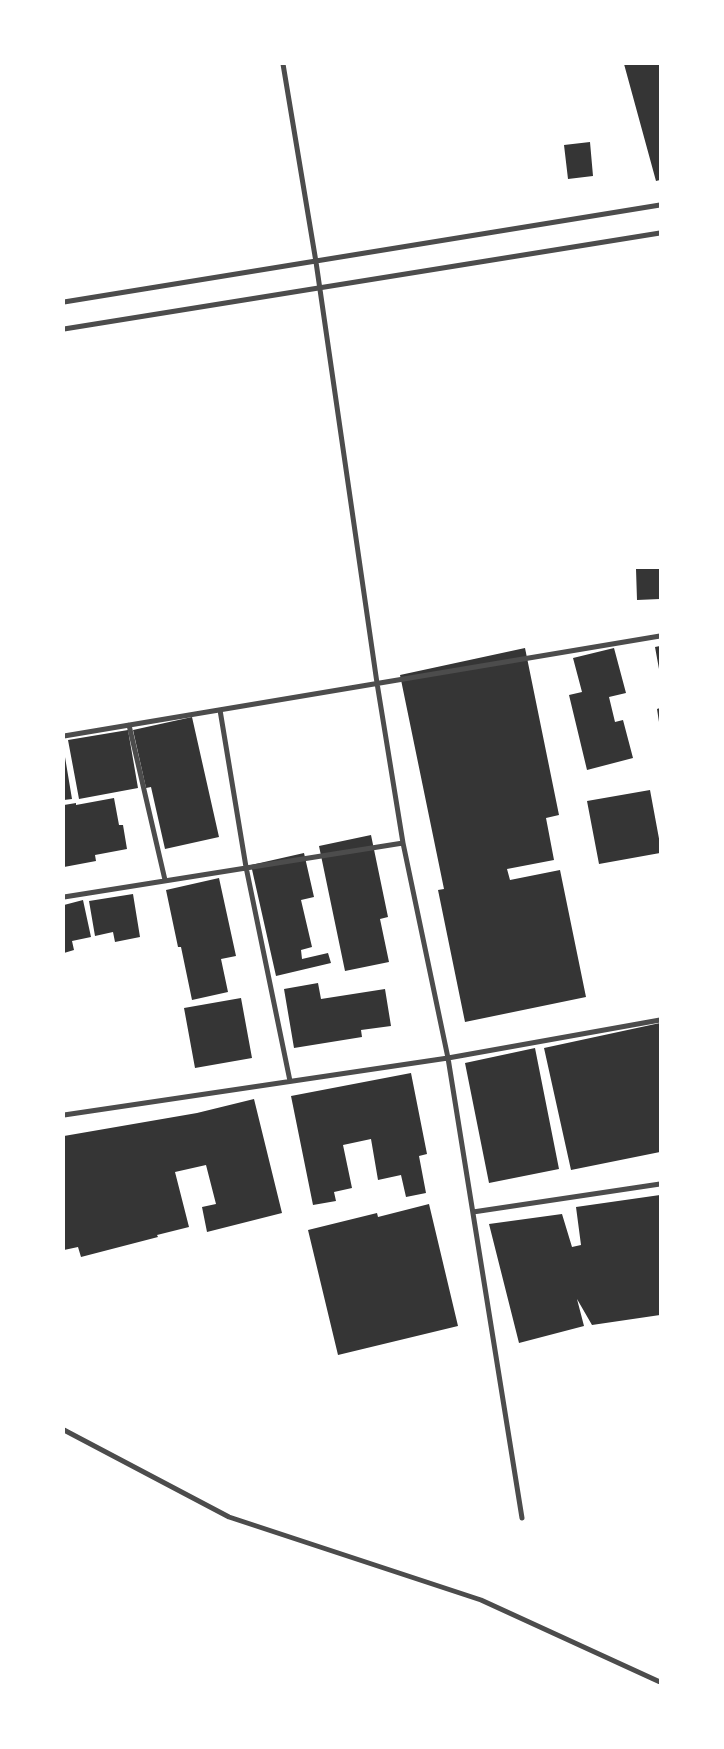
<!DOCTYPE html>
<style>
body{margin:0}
#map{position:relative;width:724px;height:1749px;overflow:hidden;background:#fff;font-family:"Sofia Sans Condensed",sans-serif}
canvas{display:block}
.frame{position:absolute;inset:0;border:65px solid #fff;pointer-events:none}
</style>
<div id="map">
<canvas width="724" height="1749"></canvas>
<div class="frame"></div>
</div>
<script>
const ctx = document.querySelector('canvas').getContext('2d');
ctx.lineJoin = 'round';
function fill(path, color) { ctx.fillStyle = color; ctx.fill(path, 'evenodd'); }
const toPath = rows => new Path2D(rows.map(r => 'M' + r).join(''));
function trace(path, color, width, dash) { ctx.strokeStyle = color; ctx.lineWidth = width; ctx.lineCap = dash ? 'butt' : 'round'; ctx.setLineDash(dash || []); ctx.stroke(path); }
fill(toPath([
 [624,64,660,64,660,180,656,181],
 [590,142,593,176,568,179,564,145],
 [636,569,660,569,660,599,637,600],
 [660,646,660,669,659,669,655,647],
 [525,648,559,815,546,818,554,860,507,869,510,880,560,870,586,997,465,1022,438,890,444,889,400,675],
 [614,648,626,693,609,697,615,722,623,720,633,758,587,770,569,695,582,692,573,658],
 [660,708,660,722,659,722,657,709],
 [192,717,219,837,165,849,151,787,146,788,133,730],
 [128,730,138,788,79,799,68,740],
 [64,751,72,799,64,800],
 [650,790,660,844,660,853,599,864,587,801],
 [114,798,119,825,123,825,127,849,95,855,96,861,64,867,64,805,76,803,76,805],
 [371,835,388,917,380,919,389,962,345,971,319,846],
 [304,853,314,897,301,900,312,947,301,950,302,959,328,953,331,963,276,976,251,865],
 [219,878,236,956,221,959,228,992,192,1000,181,947,178,947,166,890],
 [133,894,140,937,115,942,113,932,95,936,89,901],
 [83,900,91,937,72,941,74,950,64,953,64,905],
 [318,983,321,999,385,989,391,1026,361,1030,362,1037,294,1048,284,989],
 [241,998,252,1058,195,1068,184,1008],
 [660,1023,660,1152,571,1170,544,1048],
 [535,1048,559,1169,489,1183,465,1063],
 [411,1073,427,1154,419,1156,426,1193,406,1197,401,1175,378,1180,371,1139,343,1145,352,1188,334,1192,336,1201,313,1205,291,1096],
 [254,1099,282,1213,207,1232,202,1207,216,1204,206,1165,175,1172,189,1227,157,1235,158,1237,81,1257,78,1247,64,1250,64,1136,197,1113],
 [660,1195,660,1315,592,1325,577,1299,584,1326,519,1343,489,1224,562,1214,572,1247,581,1245,576,1207],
 [429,1204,458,1326,338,1355,308,1230,377,1213,378,1217]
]), '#353535');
trace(toPath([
 [283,64,316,262,377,683,403,843,448,1058,522,1518],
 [64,302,660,205],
 [64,329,660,233],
 [220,710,246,867,290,1081],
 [129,725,165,880],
 [64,736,660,636],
 [64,897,403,843],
 [64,1115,448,1058,660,1020],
 [473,1212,660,1184],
 [64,1430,229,1517,481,1600,660,1682]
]), '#4c4c4c', 5);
</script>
